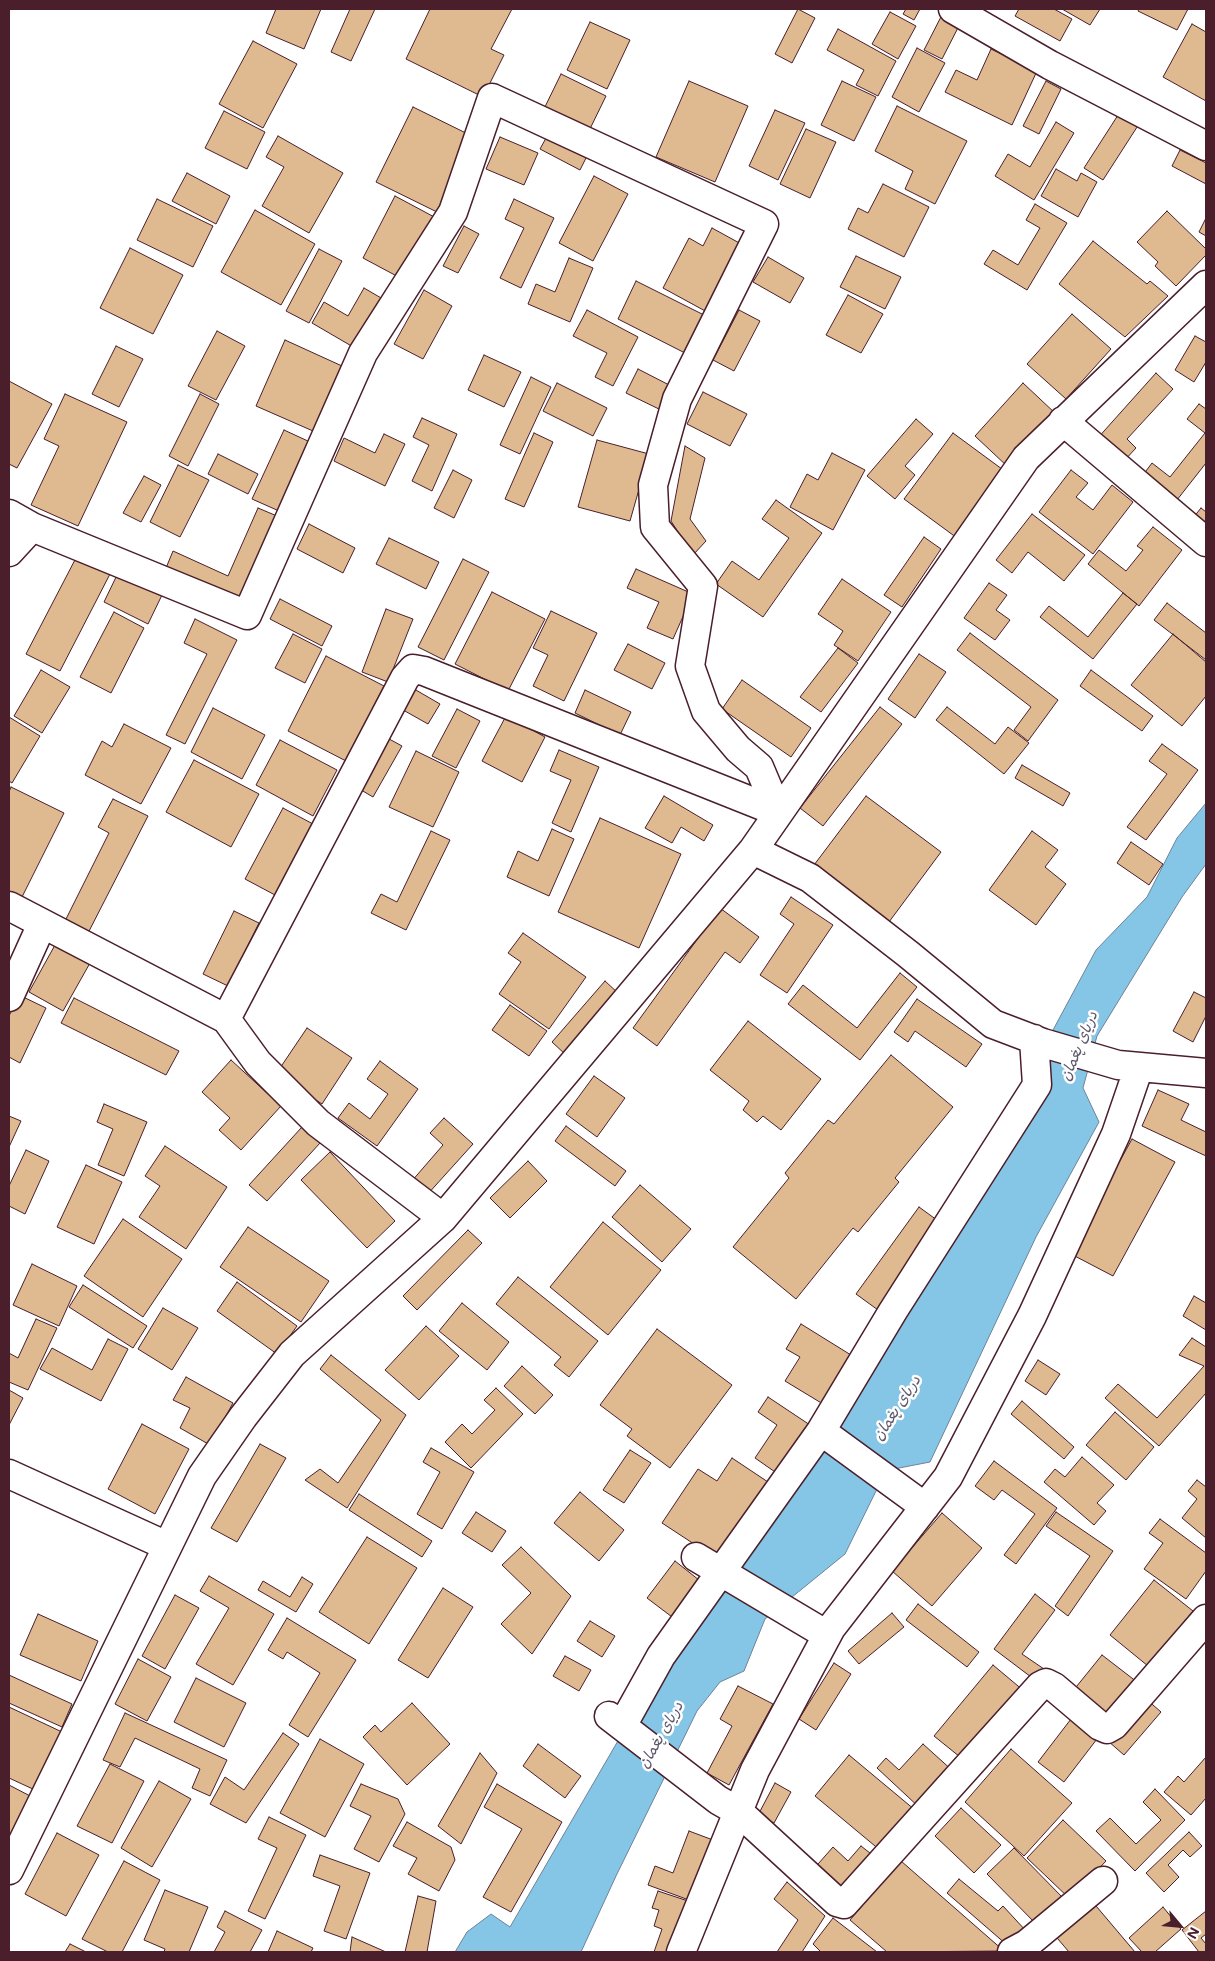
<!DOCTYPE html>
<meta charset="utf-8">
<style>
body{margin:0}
#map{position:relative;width:1215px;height:1961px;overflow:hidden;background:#fff;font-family:Mali,sans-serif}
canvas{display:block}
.frame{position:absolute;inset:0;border:10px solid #4a1f2b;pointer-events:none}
.north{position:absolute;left:1155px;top:1901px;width:50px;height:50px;-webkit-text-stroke:4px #fff;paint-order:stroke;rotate:118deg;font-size:14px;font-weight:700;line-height:20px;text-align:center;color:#4a1f2b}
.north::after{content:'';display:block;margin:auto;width:18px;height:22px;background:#4a1f2b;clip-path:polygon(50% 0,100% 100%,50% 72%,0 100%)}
</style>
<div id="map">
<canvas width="1215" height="1961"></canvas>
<div class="frame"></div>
<div class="north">N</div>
</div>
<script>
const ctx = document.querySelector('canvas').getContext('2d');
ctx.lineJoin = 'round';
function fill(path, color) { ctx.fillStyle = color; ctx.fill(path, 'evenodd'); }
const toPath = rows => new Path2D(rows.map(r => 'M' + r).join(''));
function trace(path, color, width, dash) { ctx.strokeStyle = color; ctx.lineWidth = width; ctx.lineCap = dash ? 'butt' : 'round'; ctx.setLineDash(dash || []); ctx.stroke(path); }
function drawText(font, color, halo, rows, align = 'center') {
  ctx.font = font + ' Mali,"Playpen Sans Arabic",sans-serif'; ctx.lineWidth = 5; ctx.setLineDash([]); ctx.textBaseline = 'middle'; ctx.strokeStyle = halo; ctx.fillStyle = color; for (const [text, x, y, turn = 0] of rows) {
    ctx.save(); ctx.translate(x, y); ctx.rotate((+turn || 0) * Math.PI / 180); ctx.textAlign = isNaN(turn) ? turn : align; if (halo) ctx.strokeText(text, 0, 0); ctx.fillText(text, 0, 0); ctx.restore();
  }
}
const water = toPath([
 [1206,803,1206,864,1182,897,1097,1036,1083,1088,1099,1122,1036,1237,930,1462,894,1469,876,1491,845,1554,765,1619,744,1671,720,1682,697,1711,616,1876,581,1952,455,1952,467,1932,491,1914,510,1927,637,1708,1039,1071,1053,1030,1096,950,1147,897,1177,838,1206,803]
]);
fill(water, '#85c5e5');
trace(water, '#6d839b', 1);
const building = toPath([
 [276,9,321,9,304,49,266,33,276,9],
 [350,9,375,9,351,61,331,52,350,9],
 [430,9,512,9,491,49,504,55,483,97,406,59,430,9],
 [798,9,815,18,792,63,775,54,798,9],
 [906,9,920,9,914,20,903,14,906,9],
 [945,9,964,16,942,59,924,50,945,9],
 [1019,9,1054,9,1072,19,1060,41,1015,16,1019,9],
 [1062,9,1100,9,1090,25,1062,9],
 [1139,9,1188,9,1177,30,1138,11,1139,9],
 [890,12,916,26,898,59,872,44,890,12],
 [590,22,630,40,607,89,567,70,590,22],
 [1192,24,1206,32,1206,101,1163,77,1192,24],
 [838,29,896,61,878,96,856,85,864,70,827,50,838,29],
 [253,41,297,64,263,128,219,104,253,41],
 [917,48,945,63,919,112,892,97,917,48],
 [991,49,1037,71,1012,125,945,92,956,70,977,80,991,49],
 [561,74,606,96,586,137,541,115,561,74],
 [689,81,748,106,715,182,656,157,689,81],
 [842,81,876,97,854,141,821,125,842,81],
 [1046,81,1061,89,1039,134,1023,126,1046,81],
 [897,106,967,141,935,204,905,189,913,171,875,151,897,106],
 [413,107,476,138,439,213,376,182,413,107],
 [775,110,805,123,778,180,749,166,775,110],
 [224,111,265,132,247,169,205,148,224,111],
 [1120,112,1139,124,1103,180,1084,168,1120,112],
 [1056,122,1074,133,1034,200,995,176,1008,154,1030,167,1056,122],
 [551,129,590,150,580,170,540,149,551,129],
 [806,129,836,142,810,198,780,184,806,129],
 [278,136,343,173,309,233,262,206,284,167,266,157,278,136],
 [500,137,538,153,524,185,486,169,500,137],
 [1180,150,1206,163,1206,184,1172,166,1180,150],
 [1056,169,1077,181,1081,173,1097,182,1078,217,1041,196,1056,169],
 [187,173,230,196,216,224,172,201,187,173],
 [594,176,628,194,593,261,559,243,594,176],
 [883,184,929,207,904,257,848,229,858,208,868,213,883,184],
 [395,196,438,219,406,281,363,258,395,196],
 [157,199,213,226,193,267,137,240,157,199],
 [514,199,554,218,521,288,500,278,524,228,505,219,514,199],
 [1035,204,1067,223,1027,290,984,264,993,250,1018,265,1040,228,1026,220,1035,204],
 [255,210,315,244,281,305,221,272,255,210],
 [1167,211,1206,249,1206,255,1176,286,1155,266,1158,262,1137,242,1167,211],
 [1206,218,1206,236,1199,232,1206,218],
 [464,226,479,234,458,273,443,266,464,226],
 [712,228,743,245,707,312,663,288,689,238,703,246,712,228],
 [1093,241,1147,284,1150,281,1168,296,1125,337,1059,284,1093,241],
 [130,248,183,275,153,334,100,308,130,248],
 [319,249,342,261,309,323,286,311,319,249],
 [856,256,901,277,885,309,840,287,856,256],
 [768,257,804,278,790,303,753,282,768,257],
 [569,258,593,268,570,322,528,304,536,284,555,292,569,258],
 [636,281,704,315,685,353,618,319,636,281],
 [364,288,388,302,360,351,312,323,324,302,348,316,364,288],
 [424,290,452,306,423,359,394,344,424,290],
 [848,295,883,314,861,353,826,335,848,295],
 [587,310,638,337,613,386,595,377,607,353,573,336,587,310],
 [739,310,760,321,734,371,713,360,739,310],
 [1072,314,1111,349,1066,399,1027,364,1072,314],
 [217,331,245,346,216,400,188,386,217,331],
 [1195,336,1206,342,1206,362,1194,382,1175,370,1195,336],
 [285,340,342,366,313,431,256,406,285,340],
 [116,346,143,359,119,407,92,394,116,346],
 [484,355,521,372,504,407,468,390,484,355],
 [638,369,675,388,663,411,626,393,638,369],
 [1156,373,1173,389,1127,439,1136,448,1122,463,1096,440,1156,373],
 [531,377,551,387,520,454,500,445,531,377],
 [9,381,52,404,17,468,9,464,9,381],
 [557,383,607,408,593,436,543,411,557,383],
 [1023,383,1056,414,1008,467,975,436,1023,383],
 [703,392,747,414,730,446,687,424,703,392],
 [65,394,127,422,78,526,31,505,59,446,44,439,65,394],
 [200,394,219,404,188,466,169,456,200,394],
 [1199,404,1206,409,1206,463,1173,505,1140,479,1152,463,1170,477,1205,433,1187,419,1199,404],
 [422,418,457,434,432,491,412,481,429,445,413,437,422,418],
 [916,419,933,434,905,466,915,475,895,499,867,476,916,419],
 [284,430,310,442,279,511,252,499,284,430],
 [534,433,553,442,524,507,505,499,534,433],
 [953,433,1006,472,957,538,904,499,953,433],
 [384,434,405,444,385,486,334,461,344,438,375,453,384,434],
 [597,440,649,454,630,521,578,507,597,440],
 [685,446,705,458,690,519,706,541,693,555,671,521,685,446],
 [832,453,865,470,833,530,790,507,807,474,818,480,832,453],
 [218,454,258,474,248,494,208,474,218,454],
 [178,465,209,480,180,537,150,522,178,465],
 [453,470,472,480,454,518,434,508,453,470],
 [1071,470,1088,483,1076,497,1093,510,1112,485,1133,502,1093,554,1039,512,1071,470],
 [144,476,161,485,141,522,123,513,144,476],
 [776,500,822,533,763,617,716,584,732,561,759,580,789,538,762,519,776,500],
 [258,508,277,516,238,600,166,568,173,551,228,576,258,508],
 [1201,508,1206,512,1206,537,1189,523,1201,508],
 [1032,514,1085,555,1064,581,1028,552,1012,573,996,560,1032,514],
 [309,524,355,548,343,573,297,549,309,524],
 [1153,527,1182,550,1139,606,1088,564,1099,550,1126,571,1143,550,1137,546,1153,527],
 [924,537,941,549,902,607,884,595,924,537],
 [389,538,439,562,426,589,376,564,389,538],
 [77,556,110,574,60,671,26,654,77,556],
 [463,559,489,572,444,660,418,647,463,559],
 [636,569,693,594,673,639,647,628,659,602,627,588,636,569],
 [118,573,162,595,148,624,104,602,118,573],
 [842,579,891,612,858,661,834,645,843,631,818,614,842,579],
 [989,583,1007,595,996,610,1010,620,995,640,964,618,989,583],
 [492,592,545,619,508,691,455,664,492,592],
 [1123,593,1137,604,1093,659,1040,617,1049,606,1088,637,1123,593],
 [280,599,332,626,322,646,270,619,280,599],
 [1167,603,1206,633,1206,660,1154,620,1167,603],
 [386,609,413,619,388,682,362,672,386,609],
 [551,611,597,633,564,701,533,686,548,655,533,648,551,611],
 [114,612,144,628,111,693,80,677,114,612],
 [195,619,237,640,185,744,166,735,207,654,184,643,195,619],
 [970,633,1058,700,1028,741,1014,730,1031,707,957,650,970,633],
 [293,634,322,649,305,683,275,668,293,634],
 [1173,634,1206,662,1206,696,1182,726,1131,685,1173,634],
 [628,644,665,663,652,689,614,670,628,644],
 [838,648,858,663,821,712,800,697,838,648],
 [919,654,946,672,915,718,888,699,919,654],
 [326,656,384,686,346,761,288,731,326,656],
 [41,670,70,687,42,733,14,716,41,670],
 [1091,670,1153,716,1142,731,1080,686,1091,670],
 [742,680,811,728,791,757,722,709,742,680],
 [409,686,440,704,428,724,396,706,409,686],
 [585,690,631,712,620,735,575,713,585,690],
 [880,707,902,724,823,826,800,808,880,707],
 [947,707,995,744,1008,727,1029,743,1004,774,936,720,947,707],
 [213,708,265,735,242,779,191,752,213,708],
 [457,709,480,721,456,768,432,756,457,709],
 [506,716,545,737,522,782,482,761,506,716],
 [9,717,40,736,12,783,9,781,9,717],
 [124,724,171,748,141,804,85,775,102,741,112,747,124,724],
 [380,734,402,746,373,797,351,784,380,734],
 [280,740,337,770,313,816,256,785,280,740],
 [1162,744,1198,770,1146,840,1127,827,1167,774,1149,761,1162,744],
 [559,750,599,767,571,832,552,823,571,780,550,771,559,750],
 [416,751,459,772,433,827,389,807,416,751],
 [194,760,259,794,231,847,166,812,194,760],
 [1022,765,1070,793,1063,806,1015,778,1022,765],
 [11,787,64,813,18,905,9,901,9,792,11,787],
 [664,796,713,825,704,841,681,827,672,843,645,828,664,796],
 [866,796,941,852,886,926,811,869,866,796],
 [113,799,148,816,86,937,63,925,109,833,98,827,113,799],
 [283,808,313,824,275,895,245,879,283,808],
 [600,818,681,854,639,948,558,912,600,818],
 [552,829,574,839,549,896,507,877,518,851,538,861,552,829],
 [431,831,450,840,406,930,371,913,381,894,397,902,431,831],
 [1032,831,1058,850,1045,867,1066,884,1036,925,989,890,1032,831],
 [1131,842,1163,864,1149,885,1117,863,1131,842],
 [791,897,833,925,787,993,760,975,794,924,780,914,791,897],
 [720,908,759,937,740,963,725,952,657,1046,633,1028,720,908],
 [234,911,259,923,228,986,203,974,234,911],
 [523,933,586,977,549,1029,499,994,521,962,508,953,523,933],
 [55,945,90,963,63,1011,29,992,55,945],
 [900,973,917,987,860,1060,788,1004,803,985,857,1028,900,973],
 [605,981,619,994,566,1055,552,1042,605,981],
 [1194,992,1206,998,1206,1016,1193,1042,1173,1031,1194,992],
 [19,995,46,1008,20,1063,9,1057,9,1016,19,995],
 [74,998,179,1051,166,1075,61,1023,74,998],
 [917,999,982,1044,966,1067,915,1031,908,1042,894,1032,917,999],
 [510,1005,547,1031,529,1056,492,1030,510,1005],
 [748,1021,821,1079,781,1130,763,1116,757,1122,743,1110,749,1101,710,1070,748,1021],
 [307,1028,352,1058,322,1104,276,1074,307,1028],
 [891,1055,953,1107,895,1178,899,1182,858,1232,853,1228,796,1299,733,1247,789,1178,785,1173,828,1120,834,1124,891,1055],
 [231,1060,281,1106,241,1150,219,1130,230,1118,202,1092,231,1060],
 [380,1061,418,1089,377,1146,338,1118,349,1103,370,1119,388,1094,367,1079,380,1061],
 [594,1076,625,1098,597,1137,566,1114,594,1076],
 [1158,1090,1189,1104,1181,1120,1206,1132,1206,1156,1142,1126,1158,1090],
 [104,1104,147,1122,124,1176,98,1165,113,1129,97,1122,104,1104],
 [9,1116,21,1121,9,1147,9,1116],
 [444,1118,473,1144,426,1196,411,1182,443,1145,430,1133,444,1118],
 [566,1126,626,1171,615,1186,555,1141,566,1126],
 [302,1127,320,1143,267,1201,249,1185,302,1127],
 [1132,1139,1175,1162,1113,1276,1069,1253,1132,1139],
 [165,1146,227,1187,186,1249,139,1217,160,1186,145,1176,165,1146],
 [26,1150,49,1161,25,1214,9,1206,9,1186,26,1150],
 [330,1152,395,1221,367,1248,301,1180,330,1152],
 [528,1161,547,1181,510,1218,490,1198,528,1161],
 [86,1165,122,1182,94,1244,57,1227,86,1165],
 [640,1185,691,1229,662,1262,612,1217,640,1185],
 [919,1207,941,1223,878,1310,856,1294,919,1207],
 [123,1219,182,1259,143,1317,84,1276,123,1219],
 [603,1222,661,1270,608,1335,550,1287,603,1222],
 [248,1227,329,1281,301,1322,220,1267,248,1227],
 [468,1230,482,1243,417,1310,403,1296,468,1230],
 [32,1264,77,1286,59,1326,13,1305,32,1264],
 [518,1277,598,1341,569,1377,554,1365,561,1357,496,1304,518,1277],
 [237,1282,297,1326,277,1354,217,1311,237,1282],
 [83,1285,147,1326,133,1348,69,1307,83,1285],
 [1194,1296,1206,1303,1206,1330,1183,1316,1194,1296],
 [462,1303,509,1342,487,1370,439,1331,462,1303],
 [163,1308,198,1328,172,1370,138,1349,163,1308],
 [36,1319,57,1328,28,1390,9,1382,9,1353,18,1358,36,1319],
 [801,1324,859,1360,823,1404,785,1381,800,1357,786,1349,801,1324],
 [426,1326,459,1356,419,1400,385,1370,426,1326],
 [657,1329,732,1385,670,1468,627,1436,632,1429,600,1405,657,1329],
 [1192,1338,1206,1347,1206,1393,1159,1446,1105,1398,1118,1384,1157,1418,1204,1366,1179,1355,1192,1338],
 [108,1339,128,1349,101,1401,40,1369,52,1348,92,1370,108,1339],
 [331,1355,406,1415,347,1508,305,1480,320,1469,338,1483,381,1420,320,1369,331,1355],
 [1038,1360,1060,1374,1046,1395,1025,1381,1038,1360],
 [522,1366,553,1395,535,1414,504,1386,522,1366],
 [186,1377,233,1403,210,1445,180,1428,190,1408,173,1400,186,1377],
 [496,1388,523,1414,471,1468,445,1442,462,1424,472,1434,495,1410,484,1400,496,1388],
 [9,1390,23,1398,9,1425,9,1390],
 [768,1397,810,1425,778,1474,755,1458,777,1425,758,1412,768,1397],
 [1022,1401,1074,1447,1064,1459,1011,1414,1022,1401],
 [1115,1412,1154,1447,1126,1480,1086,1445,1115,1412],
 [142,1424,189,1449,155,1514,108,1489,142,1424],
 [260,1444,286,1458,237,1542,211,1528,260,1444],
 [431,1448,474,1472,442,1529,417,1514,440,1472,423,1462,431,1448],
 [630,1450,651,1463,624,1503,603,1490,630,1450],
 [1082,1457,1114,1485,1097,1503,1106,1511,1094,1525,1044,1482,1055,1469,1065,1477,1082,1457],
 [732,1458,774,1486,723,1563,662,1523,698,1469,717,1481,732,1458],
 [994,1461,1057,1508,1016,1564,1004,1555,1035,1514,1002,1490,994,1500,975,1486,994,1461],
 [1197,1480,1206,1487,1206,1538,1182,1518,1197,1499,1188,1491,1197,1480],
 [580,1492,624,1530,599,1561,554,1523,580,1492],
 [359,1494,432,1541,422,1557,349,1510,359,1494],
 [476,1512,506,1531,492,1552,462,1533,476,1512],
 [1056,1512,1113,1551,1068,1616,1055,1606,1090,1556,1046,1526,1056,1512],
 [942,1513,982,1548,932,1606,892,1571,942,1513],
 [1160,1519,1206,1553,1206,1571,1186,1599,1144,1569,1163,1543,1149,1533,1160,1519],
 [367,1537,417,1568,369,1644,319,1612,367,1537],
 [521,1547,571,1596,532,1654,501,1624,531,1593,502,1565,521,1547],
 [675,1561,704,1584,676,1620,647,1598,675,1561],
 [209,1576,274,1614,233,1685,196,1664,229,1608,200,1591,209,1576],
 [302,1577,313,1584,296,1612,258,1590,263,1581,290,1597,302,1577],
 [1154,1580,1193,1611,1148,1666,1110,1635,1154,1580],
 [443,1588,473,1607,428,1678,398,1660,443,1588],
 [1035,1594,1055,1610,1022,1654,1044,1669,1035,1680,994,1649,1035,1594],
 [175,1595,199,1608,165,1669,142,1656,175,1595],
 [918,1604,979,1652,967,1667,906,1620,918,1604],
 [892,1613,904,1627,859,1664,848,1651,892,1613],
 [38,1614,98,1641,81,1681,20,1655,38,1614],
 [287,1618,356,1660,308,1737,289,1725,320,1673,287,1652,283,1659,268,1650,287,1618],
 [590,1621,615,1636,602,1657,577,1641,590,1621],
 [1102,1655,1137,1682,1103,1726,1068,1697,1102,1655],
 [565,1656,591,1670,579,1691,553,1676,565,1656],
 [138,1659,171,1677,147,1721,115,1704,138,1659],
 [834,1663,851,1674,816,1730,799,1719,834,1663],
 [993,1665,1024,1691,965,1761,934,1736,993,1665],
 [9,1675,72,1704,62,1727,9,1703,9,1675],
 [196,1678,246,1703,224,1747,174,1722,196,1678],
 [738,1686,773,1704,729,1785,707,1773,732,1726,720,1719,738,1686],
 [1145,1698,1161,1712,1124,1755,1108,1741,1145,1698],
 [412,1703,450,1744,407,1785,363,1737,375,1725,381,1732,412,1703],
 [9,1707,62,1732,35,1790,9,1778,9,1707],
 [125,1713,227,1760,210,1796,192,1788,200,1769,135,1738,120,1767,103,1760,125,1713],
 [1071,1719,1097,1739,1064,1782,1038,1762,1071,1719],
 [283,1733,299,1744,246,1823,210,1804,225,1777,244,1790,283,1733],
 [320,1739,364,1764,325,1837,280,1813,320,1739],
 [538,1744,581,1776,565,1798,523,1766,538,1744],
 [923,1744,954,1772,921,1809,877,1768,886,1758,899,1770,923,1744],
 [1011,1749,1072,1803,1024,1856,965,1802,1011,1749],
 [480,1753,497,1773,461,1844,438,1826,480,1753],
 [849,1755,921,1815,887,1856,815,1796,849,1755],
 [1206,1757,1206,1798,1191,1815,1164,1792,1178,1776,1184,1782,1206,1757],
 [110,1764,144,1781,112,1843,77,1826,110,1764],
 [159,1781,191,1799,152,1867,121,1848,159,1781],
 [775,1783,791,1792,774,1823,758,1815,775,1783],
 [361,1784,398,1799,405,1814,379,1862,354,1849,371,1816,350,1806,361,1784],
 [497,1784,562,1822,511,1912,483,1897,522,1829,484,1807,497,1784],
 [9,1785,34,1798,9,1846,9,1785],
 [1155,1789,1185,1820,1135,1871,1096,1831,1110,1818,1136,1844,1161,1820,1143,1802,1155,1789],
 [961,1808,1001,1845,974,1873,935,1836,961,1808],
 [269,1817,306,1835,265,1919,248,1911,277,1848,258,1839,269,1817],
 [1063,1820,1106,1861,1070,1899,1027,1858,1063,1820],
 [407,1822,451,1847,455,1860,439,1891,408,1874,417,1858,393,1846,407,1822],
 [689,1831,713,1840,689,1900,648,1885,655,1866,673,1873,689,1831],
 [1189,1832,1202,1846,1190,1857,1183,1850,1168,1865,1179,1877,1164,1892,1146,1873,1189,1832],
 [57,1833,99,1855,66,1916,25,1894,57,1833],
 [861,1846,875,1857,841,1897,811,1872,833,1847,848,1861,861,1846],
 [1014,1848,1065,1900,1038,1926,987,1874,1014,1848],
 [320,1855,370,1873,346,1939,324,1931,340,1886,313,1876,320,1855],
 [124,1861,160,1880,122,1952,108,1952,82,1939,124,1861],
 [901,1861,1004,1951,887,1952,850,1920,901,1861],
 [959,1879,998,1911,1003,1906,1027,1932,1007,1945,947,1893,959,1879],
 [787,1882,825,1916,802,1952,777,1952,798,1920,774,1899,787,1882],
 [165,1890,208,1907,189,1952,164,1952,165,1949,144,1940,165,1890],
 [658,1891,691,1902,674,1952,654,1952,662,1929,654,1926,659,1910,652,1908,658,1891],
 [418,1896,436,1901,427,1952,405,1952,418,1896],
 [1091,1900,1135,1952,1069,1952,1052,1932,1091,1900],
 [1163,1907,1181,1929,1155,1952,1142,1952,1129,1938,1163,1907],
 [225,1911,262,1930,250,1952,214,1952,225,1932,217,1927,225,1911],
 [1206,1911,1206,1934,1201,1938,1206,1944,1206,1952,1199,1952,1182,1930,1206,1911],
 [833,1918,877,1952,821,1952,813,1944,833,1918],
 [277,1931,313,1948,311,1952,268,1952,277,1931],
 [352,1937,386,1952,350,1952,352,1937],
 [70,1944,86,1952,65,1952,70,1944]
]);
fill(building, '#dfb990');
trace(building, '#4a1f2b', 1);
const minor = toPath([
 [953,9,1050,65,1206,146],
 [1063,421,1206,542],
 [9,514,32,527,247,615,363,353,453,212,492,98,764,224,677,399,653,485,655,527,703,586,690,666,706,711,738,749,759,767,778,812],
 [9,552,32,527],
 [753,850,810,878,908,954,993,1024,1043,1043,1118,1065,1206,1073],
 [9,906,226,1019,258,1063,318,1123,443,1218],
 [9,997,42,924],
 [226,1019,405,678,413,669,424,671,778,812],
 [821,1431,925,1507],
 [9,1474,167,1546],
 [696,1557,827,1635],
 [609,1716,718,1800,739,1812,837,1902,844,1904,1040,1686,1046,1683,1054,1687,1100,1726,1107,1729,1114,1725,1206,1619],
 [622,1726,661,1656,821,1431,893,1311,1037,1085,1034,1039],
 [9,1870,202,1476,243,1417,292,1354,443,1218,753,850,1026,458,1206,285],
 [681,1952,755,1770,831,1628,948,1477,1032,1316,1116,1134,1139,1067],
 [1012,1952,1027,1944,1103,1881]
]);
trace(minor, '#4a1f2b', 31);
trace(minor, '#fff', 28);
drawText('italic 15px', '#5f596c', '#fff', [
 ["دریای پغمان",1079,1046,-67],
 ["دریای پغمان",897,1408,-57],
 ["دریای پغمان",661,1735,-60]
]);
</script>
